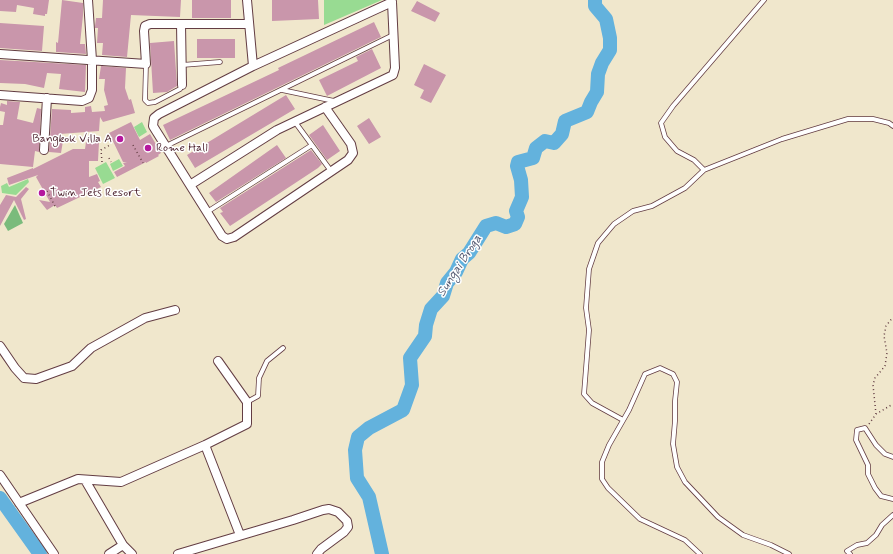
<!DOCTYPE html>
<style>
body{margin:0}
canvas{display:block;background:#f0e7cc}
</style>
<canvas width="893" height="554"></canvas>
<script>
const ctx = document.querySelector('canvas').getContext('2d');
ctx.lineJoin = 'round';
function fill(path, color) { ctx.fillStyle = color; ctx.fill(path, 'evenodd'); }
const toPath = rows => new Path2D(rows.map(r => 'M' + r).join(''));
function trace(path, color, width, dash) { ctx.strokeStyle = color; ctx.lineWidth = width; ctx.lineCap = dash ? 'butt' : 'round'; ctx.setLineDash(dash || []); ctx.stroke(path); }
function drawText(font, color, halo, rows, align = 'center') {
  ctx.font = font + ' Mynerve,sans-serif'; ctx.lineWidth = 3; ctx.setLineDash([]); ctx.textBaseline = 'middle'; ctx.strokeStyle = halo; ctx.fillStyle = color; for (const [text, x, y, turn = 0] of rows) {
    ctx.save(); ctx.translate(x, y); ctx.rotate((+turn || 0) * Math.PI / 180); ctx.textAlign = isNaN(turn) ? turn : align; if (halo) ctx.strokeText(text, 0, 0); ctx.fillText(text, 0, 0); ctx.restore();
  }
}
fill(toPath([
 [324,0,382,0,324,25],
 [142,122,147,132,139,137,134,127],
 [119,159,123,166,113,171,110,164],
 [106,162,115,178,103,184,95,168],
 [28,179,29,182,16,195,2,193,1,186,7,183,9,187]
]), '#98db92');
fill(toPath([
 [15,205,23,223,8,231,4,224]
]), '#7abb7c');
trace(toPath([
 [0,498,40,554],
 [382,554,369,497,357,478,355,450,358,437,369,428,403,410,412,385,410,358,425,336,426,325,431,309,443,296,447,283,456,272,462,259,469,253,486,226,496,223,506,227,515,224,518,217,516,211,522,197,521,180,517,166,518,162,533,158,536,148,545,141,554,143,562,134,565,121,587,112,591,102,597,92,598,74,602,63,610,50,610,38,606,19,595,6,595,0]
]), '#63b2dd', 14);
fill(toPath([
 [0,0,49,0,47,14,45,14,45,16,33,14,34,8,17,5,16,12,0,11],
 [62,0,83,3,83,15,80,44,85,44,86,54,56,52,56,42,58,43],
 [103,0,181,0,180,17,131,15,127,57,102,55,103,43,97,43,98,28,95,28,95,26,96,18,102,18],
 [192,0,231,0,231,18,192,18],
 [272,0,318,0,319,19,272,21],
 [417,1,440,13,435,22,411,11],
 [374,22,381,37,170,140,163,125,279,70,278,68],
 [0,23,44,26,42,51,0,48],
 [197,39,235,39,235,58,197,58],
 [174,41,177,86,167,92,153,93,150,43],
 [372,49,381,68,327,96,319,80,358,61,356,57],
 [0,60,86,65,85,92,59,89,61,74,47,73,44,88,25,84,0,83],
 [424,64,446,75,431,103,420,98,424,90,414,85],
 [101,66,126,68,125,88,129,100,131,99,135,113,103,122,100,117,99,131,60,134,60,141,63,141,61,153,49,152,52,109,71,110,71,113,85,112,85,107,91,106,92,112,105,111,104,106,108,105,104,90,105,79,99,79],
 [286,95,295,109,195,168,187,155],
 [7,101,20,102,17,119,33,123,37,108,41,109,39,152,35,151,33,167,0,164,0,125,3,125,5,112,0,111,0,107,1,103,7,105],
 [369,118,381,137,369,144,357,126],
 [131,122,140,140,150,134,161,153,158,155,159,156,146,163,146,162,117,177,114,172,125,166,123,163,127,162,123,162,109,133],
 [323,125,340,151,327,160,309,135],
 [86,142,99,142,98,161,89,161,89,177,97,174,100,181,98,182,101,187,57,208,55,205,47,210,39,200,50,202,36,177,38,175,9,185,7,178,33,168,33,169,73,149,85,149],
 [277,145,286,158,216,202,209,193],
 [311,150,322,164,318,168,230,226,220,213,223,212,220,208],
 [26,187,29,189,21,199,26,219,24,220,14,200,0,226,0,205,6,195,16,197]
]), '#c996ab');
const lane = toPath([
 [146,64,145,100,148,103,155,102,180,89,182,85],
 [182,65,220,62],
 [282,90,334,101],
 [295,122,331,171],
 [166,146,393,35],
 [704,170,694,160,677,151,665,137,661,123,673,106,764,0],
 [207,212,312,145],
 [247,402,258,396,259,378,267,361,283,348],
 [623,420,592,403,584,394,589,330,586,308,589,269,598,243,614,224,633,211,652,206,685,188,704,170,782,139,848,119,873,119,889,123,893,126],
 [893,457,885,454,876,445,865,428,857,430,856,440,868,465,868,474,875,488,881,496,893,499],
 [700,554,685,540,640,519,608,488,602,479,602,462,609,445,629,410,645,374,660,368,673,374,677,382,675,401,675,421,673,444,677,467,685,482,718,517,743,535,771,545,789,554],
 [850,554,847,551,857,545,867,543,876,535,882,525,893,515]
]);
const street = toPath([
 [247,0,253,66],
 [181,24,182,85],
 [0,54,146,64,144,31,145,26,150,24,249,24],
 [0,95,82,101,89,98,92,90,92,60,88,0],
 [325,107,351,144,353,153,348,160,234,237,227,239,222,236,153,126,154,118,159,114,253,66,392,2,391,0],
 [44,150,47,98],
 [190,185,277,130,393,75,395,68,392,2],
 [0,346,15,368,24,378,36,379,72,366,91,348,145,318,175,310],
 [205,445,240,535],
 [0,475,54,554],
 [85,480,123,545,132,554],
 [19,503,78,479,121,482,205,445,247,424,247,402,218,361],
 [109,554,123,545],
 [178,554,293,520,323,510,329,509,338,512,347,521,348,527,344,532,321,549,317,554]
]);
trace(lane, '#633d43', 5.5);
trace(street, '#633d43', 10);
trace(toPath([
 [133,145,143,163],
 [109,158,111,162],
 [102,162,101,150,110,145],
 [47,191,56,208],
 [876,414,873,385,875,378,885,366,887,353,884,336,886,326,893,317],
 [869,424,876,414,893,404]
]), '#633d43', 1.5, [1, 3]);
trace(lane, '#fff', 4);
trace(street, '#fff', 8);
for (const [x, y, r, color] of [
 [120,139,4,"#b5179e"],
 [148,148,4,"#b5179e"],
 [42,193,4,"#b5179e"]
]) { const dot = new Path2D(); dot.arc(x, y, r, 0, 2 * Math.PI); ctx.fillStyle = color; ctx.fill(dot); trace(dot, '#fff', 1.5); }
drawText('12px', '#4a1f2b', '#fff', [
 ["Bangkok Villa A",112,139,"right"],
 ["Rome Hall",156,148],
 ["Twin Jets Resort",50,193]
], 'left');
drawText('italic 13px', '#545a72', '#fff', [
 ["Sungai Broga",460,266,-57]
]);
</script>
